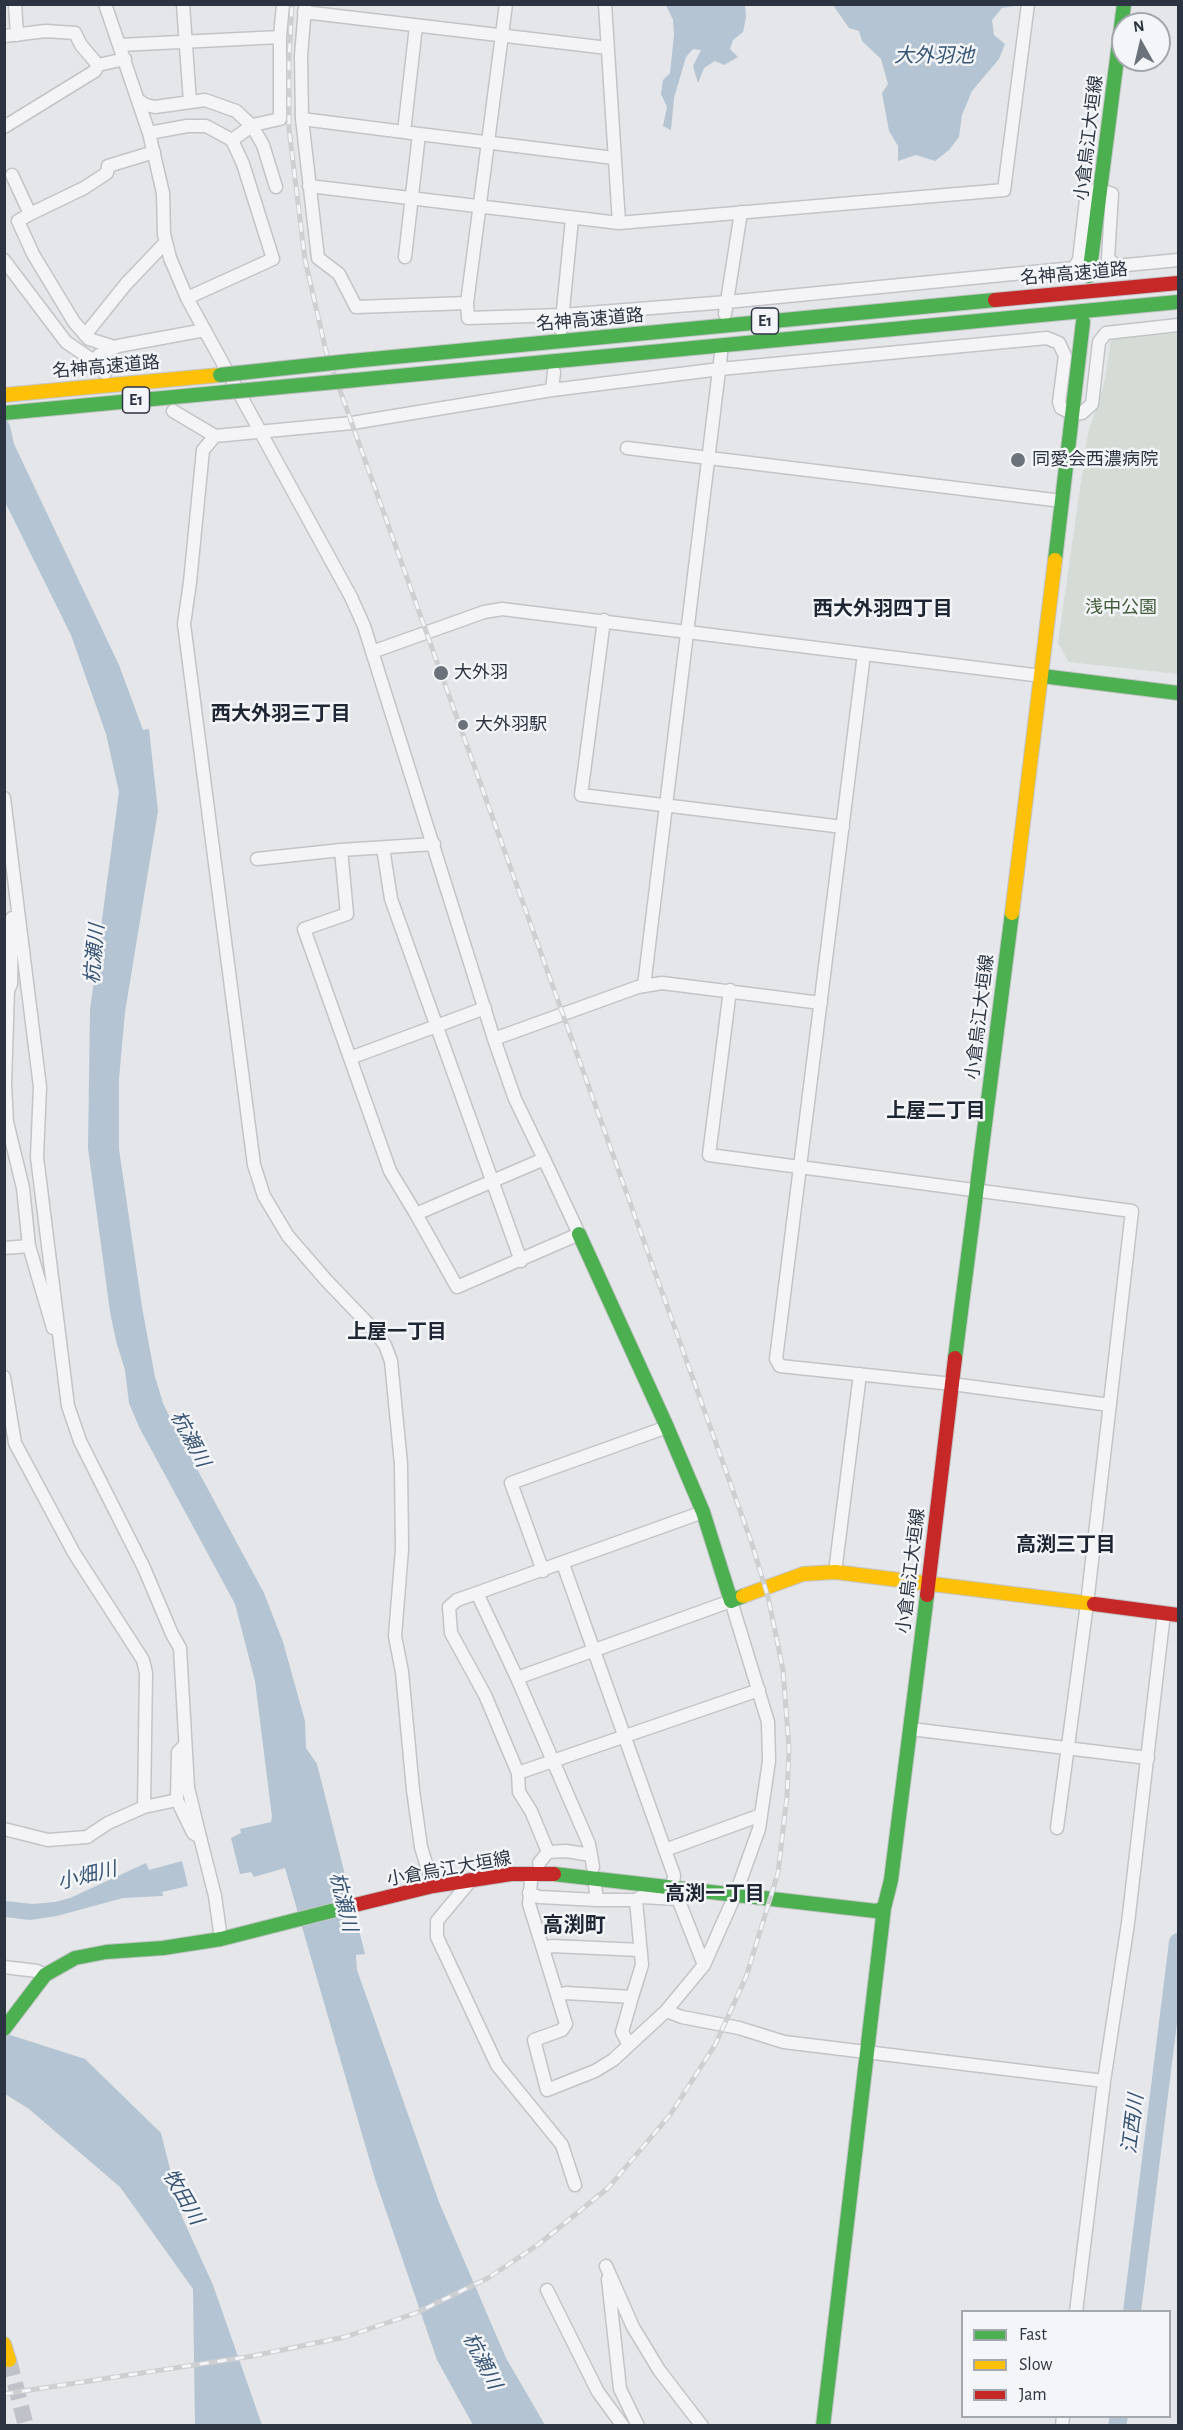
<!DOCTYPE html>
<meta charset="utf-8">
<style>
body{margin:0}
#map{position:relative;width:1183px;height:2430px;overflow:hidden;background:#e4e6e9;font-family:"Alegreya Sans",sans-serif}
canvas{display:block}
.frame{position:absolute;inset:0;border:6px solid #2c3442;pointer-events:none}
.legend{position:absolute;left:961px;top:2310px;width:210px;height:108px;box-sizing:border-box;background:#f3f5f8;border:2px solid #a3a8af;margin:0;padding:8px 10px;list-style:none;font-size:18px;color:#2c3442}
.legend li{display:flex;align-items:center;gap:12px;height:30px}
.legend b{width:30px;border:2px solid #a3a8af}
.north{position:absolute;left:1111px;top:12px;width:60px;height:60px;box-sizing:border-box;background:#f3f5f8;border:2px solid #a3a8af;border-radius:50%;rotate:352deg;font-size:16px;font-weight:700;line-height:24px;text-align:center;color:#2c3442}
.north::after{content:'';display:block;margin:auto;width:21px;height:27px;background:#6c727c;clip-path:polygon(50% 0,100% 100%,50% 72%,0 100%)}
</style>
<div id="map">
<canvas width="1183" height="2430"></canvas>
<div class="frame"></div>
<ul class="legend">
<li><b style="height:8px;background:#4caf50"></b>Fast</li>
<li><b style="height:8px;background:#ffc107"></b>Slow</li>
<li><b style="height:8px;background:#c62828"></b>Jam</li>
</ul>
<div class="north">N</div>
</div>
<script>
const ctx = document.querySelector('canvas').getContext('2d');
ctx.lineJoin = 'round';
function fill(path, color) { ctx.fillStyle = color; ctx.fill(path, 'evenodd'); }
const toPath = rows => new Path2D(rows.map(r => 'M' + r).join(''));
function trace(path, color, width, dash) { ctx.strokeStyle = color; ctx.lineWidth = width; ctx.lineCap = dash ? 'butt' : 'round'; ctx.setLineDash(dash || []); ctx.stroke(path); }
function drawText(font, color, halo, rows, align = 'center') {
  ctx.font = font + ' "Alegreya Sans","Noto Sans JP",sans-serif'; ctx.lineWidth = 5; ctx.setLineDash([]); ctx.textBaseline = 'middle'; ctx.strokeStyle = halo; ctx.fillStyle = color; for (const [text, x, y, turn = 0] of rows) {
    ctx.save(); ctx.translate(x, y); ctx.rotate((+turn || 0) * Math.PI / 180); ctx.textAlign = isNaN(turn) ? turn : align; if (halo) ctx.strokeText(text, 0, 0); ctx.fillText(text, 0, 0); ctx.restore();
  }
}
fill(toPath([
 [1178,333,1178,674,1069,662,1058,643,1088,433,1104,384,1111,339]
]), '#d5dcd5');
fill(toPath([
 [666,5,745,5,746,17,743,32,733,40,730,49,738,57,724,65,715,61,704,68,698,83,693,66,701,50,693,49,686,57,674,98,671,130,663,126,667,107,661,94,663,80,670,73,674,35,673,20],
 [833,5,1020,5,1002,8,992,20,994,35,1005,44,999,59,972,91,962,115,959,137,949,150,935,161,916,155,898,161,898,146,889,131,882,93,888,84,881,59,862,41,859,31,849,28],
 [4,414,10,426,14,444,119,665,143,730,149,729,158,811,125,1012,119,1079,119,1149,142,1307,155,1377,163,1403,176,1430,264,1593,283,1642,305,1721,306,1748,317,1764,365,1954,356,1955,357,1970,439,2202,506,2358,545,2425,473,2425,437,2360,375,2179,285,1868,254,1877,251,1872,240,1874,231,1838,241,1833,240,1829,271,1822,272,1817,255,1681,235,1604,139,1427,129,1403,125,1370,116,1341,110,1312,88,1148,90,1010,119,792,106,734,71,635,5,502],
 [182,1861,188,1886,162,1892,163,1896,123,1898,57,1916,30,1920,5,1917,5,1901,33,1904,55,1902,70,1898,146,1863,149,1870],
 [4,2033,85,2059,161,2133,182,2217,213,2285,262,2425,195,2425,193,2289,120,2187,29,2109,5,2094]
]), '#b4c4d2');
trace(toPath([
 [1132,2312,1178,1942],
 [1117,2426,1119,2416]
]), '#b4c4d2', 18);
trace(toPath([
 [9,2360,26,2426]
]), '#bfc2c8', 16, [16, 8]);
const street = toPath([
 [15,4,17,35],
 [105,4,149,133,163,193,164,234,170,258,187,298,351,597,364,626,494,1039,515,1099,544,1159,579,1234,457,1287,416,1214,544,1159],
 [183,4,190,102],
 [506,4,467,303,468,318,562,315,727,302,1074,268,1079,260,1087,191,1101,190,1112,194,1108,258,1116,266,1178,260],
 [605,4,619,223],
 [304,12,608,48],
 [4,36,46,31,75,33,81,45,98,65,95,71,4,127],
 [120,45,280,37,283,4],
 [98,65,125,59],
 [138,100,146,105,155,107,205,100,236,111,252,126,263,145,276,187],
 [302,119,301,56,305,7],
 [404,132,302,119,318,258,339,274,356,307,467,303],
 [149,133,187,126,206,126,232,140,243,164,273,259,187,298],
 [419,134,614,158],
 [232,140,253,125,280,119,280,37],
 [12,175,30,214,84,188,107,173,108,166,154,152],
 [309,186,619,223,1004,190,1028,4],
 [30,214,18,221,33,254,74,322,89,339,114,347],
 [405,257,419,134,404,132,416,26],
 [4,260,66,342,94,361,105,373],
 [725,314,741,212],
 [561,330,572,219],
 [85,335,126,284,166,242],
 [94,361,99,355,118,346,205,330],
 [552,390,554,372],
 [173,411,215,436,352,423,552,390,720,369,1047,338,1059,343,1065,356,1059,402,1061,408,1073,414,1082,413,1092,404,1099,342,1106,333,1178,325],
 [215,436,203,450,190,582,184,624,254,1165,264,1196,288,1236,326,1280,374,1330,385,1345,391,1361,401,1464,402,1549,395,1636,402,1672,413,1790,421,1847,433,1886],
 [627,448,1062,501],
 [604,620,581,795,843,827],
 [372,652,484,612,502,609,1042,676],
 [864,654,776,1359,780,1366,952,1384,1110,1405],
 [4,798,40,1087,37,1157,68,1406,80,1441,144,1568,172,1634,180,1648,188,1788,200,1837],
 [383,848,391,899,521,1261],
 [341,850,347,914,304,929,350,1058,485,1008],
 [257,859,341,850,434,844],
 [12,918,11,984,8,990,5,1084,7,1122,23,1188,29,1246,53,1328],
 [644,986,721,354],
 [730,990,709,1155,1132,1211,1087,1604,1057,1828],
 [494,1039,638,987,662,983,821,1003],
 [350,1058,390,1171,416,1214],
 [4,1248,29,1246],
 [4,1377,15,1443,74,1553,143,1660,146,1673,144,1807],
 [563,1564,665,1850],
 [543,1571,511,1483,667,1427],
 [835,1572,860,1374],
 [477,1593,457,1600,449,1607,451,1633,485,1695,518,1773],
 [517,1678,731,1601,768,1722,769,1761,759,1829,736,1893,704,1965,666,2011,613,2060,595,2071,547,2090,534,2040,562,2030,566,2024,543,1949],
 [911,1729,1148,1758],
 [185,1745,178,1752,177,1800,193,1833,200,1837,215,1896,221,1939],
 [4,1829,48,1840,87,1837,108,1823,144,1807,177,1800],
 [548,1852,531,1811,519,1792,518,1773,759,1690],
 [539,1863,548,1852,566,1851,591,1855],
 [593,1867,589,1844,517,1678,477,1593,703,1512],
 [472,1879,437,1921,437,1937,497,2065,562,2145,575,2185],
 [531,1881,529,1904,543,1949,552,1946,640,1950],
 [529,1893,539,1897,597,1900,595,1885],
 [597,1900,636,1900,641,1897,678,1899],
 [704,1965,673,1886,674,1875,665,1850,761,1815],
 [4,1967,37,1971,45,1975],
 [558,1995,566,1993,632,1997,622,2032,629,2045],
 [632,1997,642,1965,636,1900],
 [666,2011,682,2017,739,2028,784,2042,1104,2081],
 [606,2266,633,2327,659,2370,702,2426],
 [608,2279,620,2389,638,2426],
 [547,2290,598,2392,623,2426],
 [1076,2312,1104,2081,1128,1923,1164,1613],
 [1062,2426,1063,2416]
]);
const fast = toPath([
 [1089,276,1124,4],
 [351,361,995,300],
 [356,380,1178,302],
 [4,413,227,392],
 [1055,560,1083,322],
 [1042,676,1178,693],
 [579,1234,667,1427,703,1512,731,1601,743,1596],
 [955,1358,1012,913],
 [554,1874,876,1911,884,1908],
 [4,2029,45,1975,75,1958,106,1952,163,1948,221,1939,355,1905],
 [823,2426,884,1908,891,1880,927,1595]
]);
const slow = toPath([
 [4,395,220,375],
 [1012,913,1055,560],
 [743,1596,803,1574,835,1572,1094,1604],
 [4,2344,9,2360]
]);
const jam = toPath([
 [995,300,1178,283],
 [927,1595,955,1358],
 [1094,1604,1178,1615],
 [355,1905,433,1886,511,1874,554,1874]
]);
trace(street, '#c2c4c7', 15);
trace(fast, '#c2c4c7', 16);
trace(slow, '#c2c4c7', 16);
trace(jam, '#c2c4c7', 16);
trace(street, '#f4f4f6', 12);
trace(fast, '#4caf50', 14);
trace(slow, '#ffc107', 14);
trace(jam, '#c62828', 14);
const rail = toPath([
 [4,2394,253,2356,345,2337,416,2313,488,2278,539,2244,608,2188,670,2115,715,2045,746,1977,778,1873,787,1796,789,1748,783,1670,768,1597,752,1544,326,351,305,260,289,129,289,60,292,4]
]);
trace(rail, '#cdcfd1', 5);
trace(rail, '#f3f5f8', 3, [9]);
const fastBridge = toPath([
 [220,375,351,361],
 [227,392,356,380]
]);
trace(fastBridge, '#b7b9bd', 16, []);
trace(fastBridge, '#4caf50', 14);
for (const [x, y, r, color] of [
 [1018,460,8,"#6c727c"],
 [441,673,8,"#6c727c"],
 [463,725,6,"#6c727c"]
]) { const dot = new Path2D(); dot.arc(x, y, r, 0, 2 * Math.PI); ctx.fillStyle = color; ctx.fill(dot); trace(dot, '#f3f5f8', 2); }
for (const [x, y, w] of [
 [765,321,27],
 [136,400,27]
]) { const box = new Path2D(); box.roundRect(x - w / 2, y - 13, w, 26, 4.5); ctx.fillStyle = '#f3f5f8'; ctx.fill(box); trace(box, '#2c3442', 1.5); }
drawText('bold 16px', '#2c3442', null, [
 ["E1",765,321],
 ["E1",136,400]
]);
drawText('18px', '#2c3442', '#f3f5f8', [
 ["小倉烏江大垣線",1089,138,-83],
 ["名神高速道路",1074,274,-5],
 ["名神高速道路",590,320,-5],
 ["名神高速道路",106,367,-5],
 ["小倉烏江大垣線",980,1017,-83],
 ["小倉烏江大垣線",911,1571,-83],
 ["小倉烏江大垣線",449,1869,-10]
]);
drawText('18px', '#2c3442', '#f3f5f8', [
 ["同愛会西濃病院",1032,460],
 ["大外羽",454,673],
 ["大外羽駅",475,725]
], 'left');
drawText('18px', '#415d39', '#f3f5f8', [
 ["浅中公園",1121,608]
]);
drawText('italic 20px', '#375474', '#f3f5f8', [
 ["大外羽池",934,56],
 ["杭瀬川",95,954,-85],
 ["杭瀬川",190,1439,62],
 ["小畑川",87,1876,-14],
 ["杭瀬川",343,1902,76],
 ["江西川",1133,2124,-83],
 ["牧田川",183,2197,60],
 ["杭瀬川",482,2361,63]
]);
drawText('bold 20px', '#1e2533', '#f3f5f8', [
 ["西大外羽四丁目",883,609],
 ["西大外羽三丁目",281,714],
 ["上屋二丁目",936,1111],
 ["上屋一丁目",397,1332],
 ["高渕三丁目",1066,1545],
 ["高渕一丁目",715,1894]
]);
drawText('bold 21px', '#1e2533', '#f3f5f8', [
 ["高渕町",574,1926]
]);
</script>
